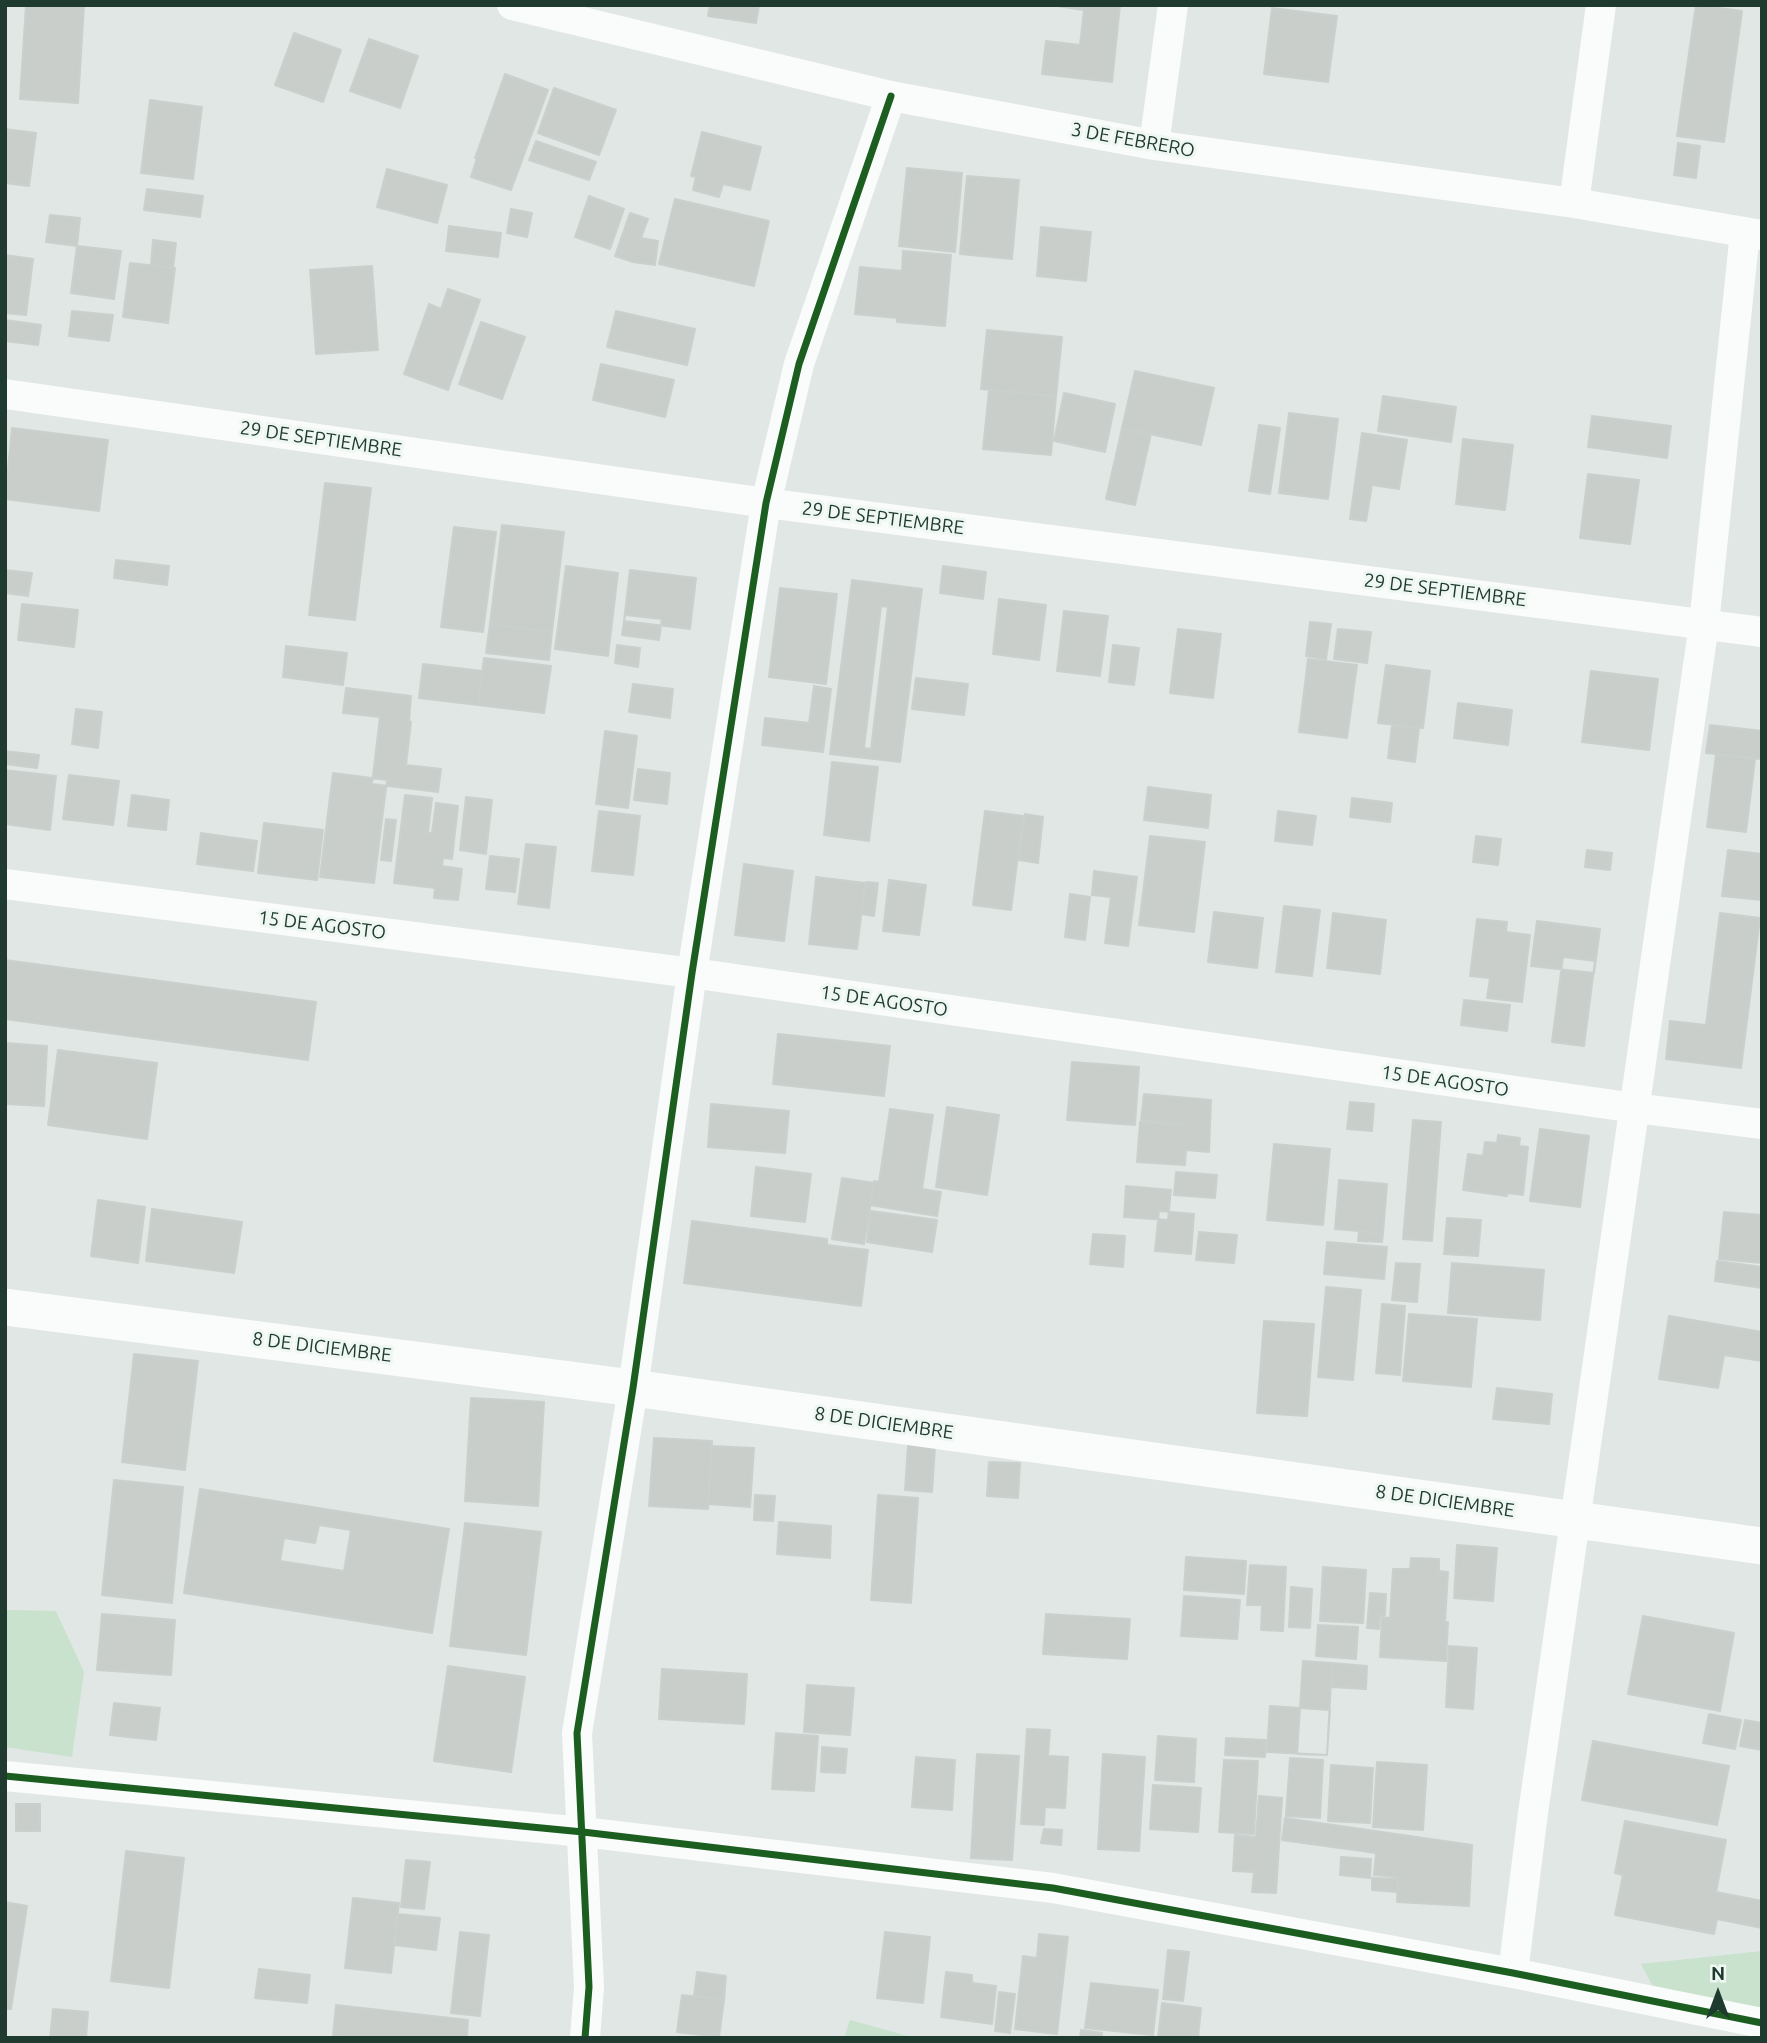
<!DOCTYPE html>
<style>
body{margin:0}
#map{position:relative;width:1767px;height:2043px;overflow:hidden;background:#e1e7e4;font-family:Ubuntu,sans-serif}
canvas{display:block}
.frame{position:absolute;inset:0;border:7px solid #1f3a2f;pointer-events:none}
.north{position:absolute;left:1683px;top:1959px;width:70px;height:70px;-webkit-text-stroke:5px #eff7f2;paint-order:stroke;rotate:0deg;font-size:19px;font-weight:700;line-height:28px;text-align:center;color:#1f3a2f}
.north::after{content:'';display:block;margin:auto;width:24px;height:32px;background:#1f3a2f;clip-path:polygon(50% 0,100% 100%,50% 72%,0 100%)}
</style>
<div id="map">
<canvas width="1767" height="2043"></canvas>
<div class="frame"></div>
<div class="north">N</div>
</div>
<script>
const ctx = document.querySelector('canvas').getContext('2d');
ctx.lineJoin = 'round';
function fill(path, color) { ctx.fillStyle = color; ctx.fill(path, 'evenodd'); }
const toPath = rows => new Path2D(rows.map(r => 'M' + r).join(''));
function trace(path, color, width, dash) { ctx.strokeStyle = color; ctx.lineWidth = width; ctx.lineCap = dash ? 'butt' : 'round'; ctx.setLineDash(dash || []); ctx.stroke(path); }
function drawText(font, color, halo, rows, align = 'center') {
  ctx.font = font + ' Ubuntu,sans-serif'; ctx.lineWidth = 6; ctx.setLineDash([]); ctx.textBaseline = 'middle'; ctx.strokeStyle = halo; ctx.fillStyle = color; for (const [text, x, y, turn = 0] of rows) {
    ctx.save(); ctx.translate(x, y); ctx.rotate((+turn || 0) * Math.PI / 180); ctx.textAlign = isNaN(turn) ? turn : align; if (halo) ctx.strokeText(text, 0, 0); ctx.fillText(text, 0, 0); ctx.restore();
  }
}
fill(toPath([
 [5,1610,56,1611,84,1672,72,1757,5,1747],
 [1762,1951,1762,2019,1657,1994,1641,1964],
 [850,2020,915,2038,844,2038]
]), '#c9e2cd');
const building = toPath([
 [26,5,84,5,78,103,20,99,26,5],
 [710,5,759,5,756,23,708,16,710,5],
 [1050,5,1120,5,1112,82,1042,74,1046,41,1080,45,1084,10,1050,5],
 [1696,5,1742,11,1724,142,1677,136,1696,5],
 [1272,8,1337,16,1328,82,1264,74,1272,8],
 [294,33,341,50,323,102,275,85,294,33],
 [369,39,418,56,400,108,350,91,369,39],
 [505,74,548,90,511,190,471,177,477,158,475,158,505,74],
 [554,88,616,110,599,155,538,133,554,88],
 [150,100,202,107,193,179,141,173,150,100],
 [5,129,36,133,29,186,5,183,5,129],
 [702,132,761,147,750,190,723,184,719,197,693,190,696,177,691,176,702,132],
 [536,141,596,162,589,180,529,160,536,141],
 [1678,143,1700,146,1696,178,1674,175,1678,143],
 [907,168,962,173,955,252,899,246,907,168],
 [387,169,447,185,437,223,377,207,387,169],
 [967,176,1019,180,1012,259,960,254,967,176],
 [147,189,203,196,200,217,144,210,147,189],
 [589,196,624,209,610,249,575,237,589,196],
 [675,199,769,221,754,286,659,264,675,199],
 [511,209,532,213,527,237,507,233,511,209],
 [630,213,648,219,641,238,658,241,655,265,633,262,615,256,630,213],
 [50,215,80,218,77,246,46,242,50,215],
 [449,226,501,233,498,257,446,251,449,226],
 [1041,227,1091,232,1086,281,1037,276,1041,227],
 [153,240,176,243,173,268,151,265,153,240],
 [77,246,121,251,114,299,71,293,77,246],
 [903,251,951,255,945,326,897,322,897,318,855,314,860,267,902,271,903,251],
 [5,255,33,259,26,315,5,313,5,255],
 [130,263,175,268,168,323,123,317,130,263],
 [372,266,378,350,316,354,310,270,372,266],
 [448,289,480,300,448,390,404,374,429,304,441,309,448,289],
 [72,311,113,315,109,341,69,336,72,311],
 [616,311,695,329,687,365,607,347,616,311],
 [5,320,41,325,38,345,5,341,5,320],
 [481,322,525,337,502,399,459,384,481,322],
 [987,330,1062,337,1056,396,981,389,987,330],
 [601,364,674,380,665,417,593,400,601,364],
 [1135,371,1214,388,1201,445,1122,428,1135,371],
 [989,390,1056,396,1051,455,983,449,989,390],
 [1064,393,1115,404,1105,452,1054,441,1064,393],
 [1383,396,1456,407,1451,442,1378,431,1383,396],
 [1289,413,1338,419,1328,499,1279,493,1289,413],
 [1592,416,1671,426,1667,458,1588,447,1592,416],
 [1259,425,1280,428,1270,494,1249,491,1259,425],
 [12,428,108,440,99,511,5,499,12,428],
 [1122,428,1151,434,1135,505,1106,499,1122,428],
 [1362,433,1407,440,1399,489,1372,485,1366,521,1350,519,1362,433],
 [1463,439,1513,445,1505,510,1456,504,1463,439],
 [1588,474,1639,480,1630,544,1580,538,1588,474],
 [325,483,371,488,355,620,309,615,325,483],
 [502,525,564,532,552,632,490,624,502,525],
 [454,527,496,532,483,632,441,627,454,527],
 [116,560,169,566,167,585,114,578,116,560],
 [566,566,618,573,608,656,555,649,566,566],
 [943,566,986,572,983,599,940,593,943,566],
 [5,570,32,573,28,596,5,593,5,570],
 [630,570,696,578,690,629,624,621,630,570],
 [852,580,922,589,900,762,830,754,852,580],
 [881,606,888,607,871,749,864,748,881,606],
 [780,588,837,594,826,684,769,677,780,588],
 [999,599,1046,605,1039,660,993,654,999,599],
 [22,604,78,610,74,647,18,640,22,604],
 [1064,611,1108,616,1100,676,1057,671,1064,611],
 [625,615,662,619,659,640,622,635,625,615],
 [1310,622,1331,624,1326,659,1306,656,1310,622],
 [490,624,552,632,549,660,486,653,490,624],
 [1178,629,1221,634,1213,698,1170,693,1178,629],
 [1338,629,1371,632,1367,663,1334,659,1338,629],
 [617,645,640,648,638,667,615,663,617,645],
 [1113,645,1139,648,1134,685,1109,682,1113,645],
 [286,646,347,653,343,685,283,677,286,646],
 [484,658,551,666,544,713,478,705,484,658],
 [1308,659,1357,665,1347,738,1299,732,1308,659],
 [423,664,482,671,478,705,419,698,423,664],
 [1386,665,1430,671,1423,728,1378,723,1386,665],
 [1591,671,1658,679,1649,750,1582,742,1591,671],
 [916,678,968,684,964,715,912,709,916,678],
 [633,684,673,689,670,718,629,712,633,684],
 [814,686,831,689,823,752,762,745,765,718,809,723,814,686],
 [346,688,411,696,409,721,411,722,406,765,441,769,438,792,372,784,380,717,343,713,346,688],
 [1458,703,1512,710,1508,745,1454,738,1458,703],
 [76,709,102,712,98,748,72,744,76,709],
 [1392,725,1419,728,1415,762,1388,758,1392,725],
 [1710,725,1762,731,1761,759,1706,753,1710,725],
 [605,731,637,736,628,808,596,804,605,731],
 [5,751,39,755,37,768,5,764,5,751],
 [1716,754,1755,759,1746,832,1707,827,1716,754],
 [832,762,878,767,869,841,824,835,832,762],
 [638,769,670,773,667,804,634,800,638,769],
 [5,770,56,776,50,830,5,824,5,770],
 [333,773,387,780,374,883,320,877,333,773],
 [69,775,119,781,113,825,63,819,69,775],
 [1148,787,1211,795,1208,828,1144,820,1148,787],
 [132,795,169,800,166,830,128,826,132,795],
 [405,795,432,798,428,833,432,833,436,803,458,806,452,859,443,858,442,866,462,869,458,900,434,898,435,888,394,883,405,795],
 [466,797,492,800,486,854,460,850,466,797],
 [1352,798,1392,803,1390,822,1350,817,1352,798],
 [599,811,640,816,633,875,592,871,599,811],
 [985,811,1023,816,1011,910,973,905,985,811],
 [1278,811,1316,816,1312,845,1275,841,1278,811],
 [1025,814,1043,817,1038,863,1019,860,1025,814],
 [386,819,396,820,391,861,381,860,386,819],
 [264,823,323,830,317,880,258,873,264,823],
 [201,833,257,841,253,871,197,864,201,833],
 [1150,836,1205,842,1194,932,1139,925,1150,836],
 [1476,836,1501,839,1498,865,1473,862,1476,836],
 [526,844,556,847,549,908,518,904,526,844],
 [1587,850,1612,853,1610,870,1585,867,1587,850],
 [1728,850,1762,854,1762,900,1722,896,1728,850],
 [490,856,519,859,515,892,486,889,490,856],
 [744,864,793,871,784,941,735,935,744,864],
 [1094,871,1137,877,1128,946,1105,943,1111,897,1092,895,1094,871],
 [816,877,865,883,857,949,809,944,816,877],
 [889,880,926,885,919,935,883,931,889,880],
 [866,882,878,883,874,916,861,914,866,882],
 [1070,894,1090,897,1085,940,1065,937,1070,894],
 [1284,906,1320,910,1312,976,1276,972,1284,906],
 [1214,912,1263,918,1257,968,1208,962,1214,912],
 [1333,913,1386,920,1380,974,1327,968,1333,913],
 [1720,913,1760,918,1741,1068,1666,1059,1670,1021,1706,1025,1720,913],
 [1477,919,1507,922,1506,932,1530,935,1522,1002,1487,998,1490,978,1470,976,1477,919],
 [1537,921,1600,929,1594,973,1531,966,1537,921],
 [1563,957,1595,961,1584,1046,1552,1042,1563,957],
 [5,960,316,1002,308,1060,5,1019,5,960],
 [1464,1000,1510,1005,1507,1031,1461,1025,1464,1000],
 [778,1034,890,1046,884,1096,773,1084,778,1034],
 [5,1043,47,1046,44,1106,5,1104,5,1043],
 [58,1050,157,1063,147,1139,48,1125,58,1050],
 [1072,1062,1139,1067,1135,1125,1067,1120,1072,1062],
 [1144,1094,1211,1100,1209,1152,1186,1150,1185,1165,1137,1162,1140,1122,1185,1126,1185,1124,1141,1120,1144,1094],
 [1350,1102,1374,1104,1372,1131,1347,1129,1350,1102],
 [711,1104,789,1111,785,1153,708,1147,711,1104],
 [947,1107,999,1115,987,1195,936,1187,947,1107],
 [890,1109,933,1115,922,1189,941,1192,937,1216,870,1205,874,1181,879,1182,890,1109],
 [1413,1120,1441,1122,1432,1241,1403,1239,1413,1120],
 [1540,1129,1589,1136,1580,1207,1530,1201,1540,1129],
 [1498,1135,1520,1138,1519,1146,1528,1147,1523,1195,1507,1193,1507,1196,1463,1190,1468,1154,1483,1156,1485,1142,1497,1143,1498,1135],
 [1274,1144,1330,1149,1323,1225,1267,1220,1274,1144],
 [756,1167,811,1174,805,1222,751,1216,756,1167],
 [1176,1172,1217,1175,1215,1198,1174,1195,1176,1172],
 [842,1178,874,1183,864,1244,832,1239,842,1178],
 [1339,1180,1387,1184,1383,1233,1335,1229,1339,1180],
 [1126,1186,1171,1190,1168,1220,1124,1217,1126,1186],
 [98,1200,145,1207,138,1263,91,1256,98,1200],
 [152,1209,242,1222,234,1273,146,1261,152,1209],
 [871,1211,937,1220,932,1252,867,1242,871,1211],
 [1159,1211,1194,1214,1191,1254,1155,1251,1159,1211],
 [1724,1212,1762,1215,1762,1263,1719,1259,1724,1212],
 [1447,1218,1481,1220,1478,1256,1444,1254,1447,1218],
 [692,1221,827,1239,827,1245,868,1250,861,1306,684,1283,692,1221],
 [1359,1231,1383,1233,1382,1242,1358,1241,1359,1231],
 [1199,1232,1237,1235,1234,1263,1196,1260,1199,1232],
 [1093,1234,1125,1236,1123,1267,1090,1264,1093,1234],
 [1327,1242,1387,1247,1384,1279,1324,1274,1327,1242],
 [1717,1261,1762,1267,1762,1288,1715,1281,1717,1261],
 [1396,1263,1420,1264,1417,1302,1392,1300,1396,1263],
 [1452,1263,1544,1270,1540,1320,1448,1313,1452,1263],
 [1326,1287,1361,1290,1353,1380,1318,1377,1326,1287],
 [1382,1304,1405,1306,1400,1375,1376,1373,1382,1304],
 [1409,1314,1477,1319,1471,1387,1403,1381,1409,1314],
 [1669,1316,1762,1332,1762,1361,1724,1355,1718,1388,1659,1379,1669,1316],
 [1264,1321,1314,1324,1307,1416,1257,1413,1264,1321],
 [134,1354,198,1361,185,1470,122,1462,134,1354],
 [1497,1388,1552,1394,1549,1424,1493,1419,1497,1388],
 [471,1398,544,1402,538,1506,465,1501,471,1398],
 [654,1438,712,1441,708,1509,649,1506,654,1438],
 [908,1445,935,1447,932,1492,905,1490,908,1445],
 [712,1446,754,1448,750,1507,708,1504,712,1446],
 [989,1462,1020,1463,1018,1498,987,1496,989,1462],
 [114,1480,183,1487,172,1603,102,1595,114,1480],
 [200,1489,449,1529,432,1633,184,1593,200,1489],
 [319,1525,351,1530,344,1571,280,1561,284,1538,315,1543,319,1525],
 [755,1495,775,1496,773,1521,754,1520,755,1495],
 [878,1495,918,1498,911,1603,871,1600,878,1495],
 [779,1522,831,1526,830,1558,777,1554,779,1522],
 [465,1523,541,1532,526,1655,450,1646,465,1523],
 [1457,1545,1497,1548,1493,1601,1454,1598,1457,1545],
 [1186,1557,1246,1561,1244,1594,1184,1590,1186,1557],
 [1411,1558,1439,1559,1439,1571,1448,1572,1445,1622,1448,1622,1446,1661,1380,1657,1382,1617,1390,1618,1393,1569,1410,1569,1411,1558],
 [1250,1565,1286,1567,1283,1631,1261,1630,1262,1605,1247,1605,1250,1565],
 [1323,1567,1366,1570,1363,1623,1320,1621,1323,1567],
 [1291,1587,1312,1589,1310,1628,1289,1627,1291,1587],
 [1370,1593,1386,1594,1385,1615,1380,1615,1379,1629,1367,1628,1370,1593],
 [1184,1596,1240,1600,1237,1639,1181,1636,1184,1596],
 [102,1614,175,1620,171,1675,97,1670,102,1614],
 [1046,1614,1130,1619,1127,1659,1043,1654,1046,1614],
 [1643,1616,1734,1633,1720,1711,1628,1694,1643,1616],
 [1318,1625,1358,1627,1356,1659,1316,1656,1318,1625],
 [1449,1646,1477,1648,1473,1709,1446,1707,1449,1646],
 [1303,1661,1332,1663,1327,1755,1297,1754,1303,1661],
 [1332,1663,1367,1666,1366,1689,1331,1687,1332,1663],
 [448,1666,525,1677,511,1772,434,1761,448,1666],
 [662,1669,747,1674,744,1724,659,1719,662,1669],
 [807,1685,854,1688,850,1735,804,1732,807,1685],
 [114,1703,160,1708,156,1740,110,1735,114,1703],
 [1270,1706,1330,1710,1327,1755,1267,1752,1270,1706],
 [1709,1714,1741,1720,1735,1749,1703,1743,1709,1714],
 [1745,1720,1762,1723,1762,1750,1740,1746,1745,1720],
 [1027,1729,1050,1730,1048,1756,1068,1757,1065,1808,1045,1807,1044,1825,1021,1824,1027,1729],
 [776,1733,818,1736,814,1791,772,1789,776,1733],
 [1158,1736,1196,1739,1194,1782,1155,1780,1158,1736],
 [1226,1738,1266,1740,1265,1757,1225,1755,1226,1738],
 [1593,1741,1729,1766,1717,1825,1582,1800,1593,1741],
 [822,1747,847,1749,845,1773,821,1772,822,1747],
 [977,1754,1019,1756,1012,1860,971,1858,977,1754],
 [1103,1754,1145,1757,1139,1851,1098,1849,1103,1754],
 [916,1757,955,1760,952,1810,912,1807,916,1757],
 [1290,1758,1323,1760,1320,1818,1286,1816,1290,1758],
 [1224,1760,1258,1761,1254,1834,1219,1832,1224,1760],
 [1377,1762,1427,1765,1423,1830,1373,1827,1377,1762],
 [1331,1765,1373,1768,1370,1823,1328,1821,1331,1765],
 [1153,1785,1201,1788,1198,1832,1150,1829,1153,1785],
 [1259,1796,1282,1798,1276,1893,1252,1892,1254,1872,1233,1871,1235,1835,1256,1837,1259,1796],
 [16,1804,40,1804,40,1831,16,1831,16,1804],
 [1285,1818,1472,1845,1469,1906,1397,1902,1398,1877,1374,1875,1376,1853,1282,1840,1285,1818],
 [1625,1821,1726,1840,1716,1892,1762,1901,1762,1928,1717,1919,1714,1934,1615,1915,1623,1875,1615,1873,1625,1821],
 [1044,1829,1062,1830,1061,1845,1041,1843,1044,1829],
 [126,1851,184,1858,169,1988,111,1981,126,1851],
 [1341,1857,1371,1859,1370,1878,1340,1875,1341,1857],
 [406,1860,430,1862,424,1909,401,1907,406,1860],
 [1372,1878,1398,1879,1397,1892,1372,1890,1372,1878],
 [353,1898,399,1903,391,1973,345,1968,353,1898],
 [5,1902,27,1906,11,2009,5,2009,5,1902],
 [397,1914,440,1918,436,1950,394,1945,397,1914],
 [460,1932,489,1935,480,2016,451,2013,460,1932],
 [885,1932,930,1937,923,2003,877,1998,885,1932],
 [1039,1934,1068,1937,1057,2034,1015,2029,1023,1956,1037,1958,1039,1934],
 [1168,1950,1189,1952,1183,2001,1163,1999,1168,1950],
 [259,1969,310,1975,307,2003,255,1998,259,1969],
 [697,1972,726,1976,724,2000,694,1996,697,1972],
 [946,1972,972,1975,972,1983,996,1986,992,2024,941,2017,946,1972],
 [1091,1983,1158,1990,1153,2035,1085,2028,1091,1983],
 [999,1992,1015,1994,1010,2033,995,2031,999,1992],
 [682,1995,724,2000,719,2037,677,2032,682,1995],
 [1162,2003,1201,2008,1198,2038,1158,2038,1162,2003],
 [336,2005,468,2020,467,2038,351,2038,333,2036,336,2005],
 [53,2009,88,2012,86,2038,50,2038,53,2009],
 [1081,2030,1102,2033,1102,2038,1080,2038,1081,2030]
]);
fill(building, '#c9cecb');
trace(building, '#cad0cd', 2);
trace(toPath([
 [512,5,891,96,1154,145,1574,203,1762,235],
 [1154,145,1173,5],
 [1574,203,1601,5],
 [5,394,766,503,1762,632],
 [5,884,692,973,1635,1108,1762,1124],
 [5,1776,583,1832,1053,1888,1513,1973,1762,2023],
 [1513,1973,1533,1813,1704,624,1745,232],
 [585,2038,589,1987,577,1733,633,1388,692,973,766,503,799,364,891,96]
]), '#fafbfb', 30);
trace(toPath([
 [5,1307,633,1388,1762,1546]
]), '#fafbfb', 37);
trace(toPath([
 [5,1776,583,1832,1053,1888,1513,1973,1762,2023],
 [585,2038,589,1987,577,1733,633,1388,692,973,766,503,799,364,891,96]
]), '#1b5e20', 7);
drawText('19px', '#1f3a2f', '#eff7f2', [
 ["3 DE FEBRERO",1133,140,10],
 ["29 DE SEPTIEMBRE",321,439,8],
 ["29 DE SEPTIEMBRE",883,518,7],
 ["29 DE SEPTIEMBRE",1445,590,7],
 ["15 DE AGOSTO",322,925,7],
 ["15 DE AGOSTO",884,1001,8],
 ["15 DE AGOSTO",1445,1081,8],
 ["8 DE DICIEMBRE",322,1347,7],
 ["8 DE DICIEMBRE",884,1423,8],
 ["8 DE DICIEMBRE",1445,1501,8]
]);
</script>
